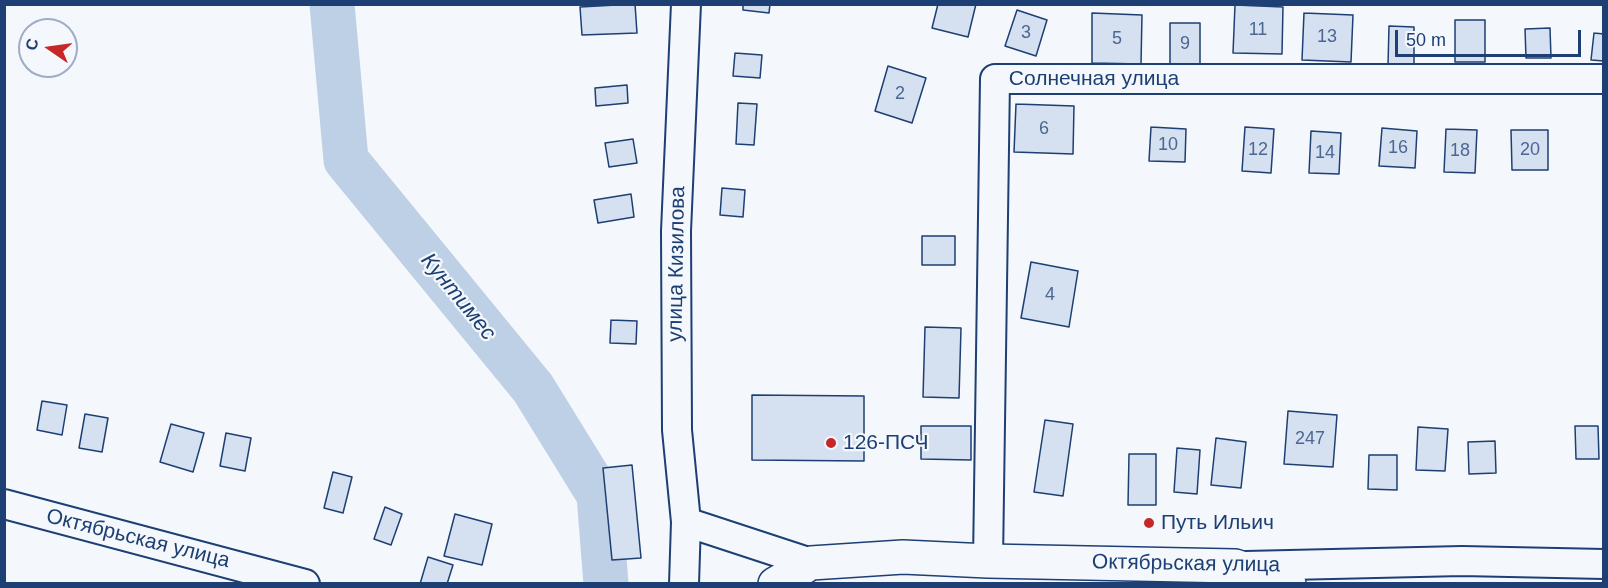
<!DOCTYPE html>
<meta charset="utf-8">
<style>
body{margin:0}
#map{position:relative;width:1608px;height:588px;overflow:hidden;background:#f4f7fb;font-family:Arial,sans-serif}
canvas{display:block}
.frame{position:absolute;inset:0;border:6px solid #1d3f73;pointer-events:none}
.north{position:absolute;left:18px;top:18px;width:60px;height:60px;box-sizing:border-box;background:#f4f7fb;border:2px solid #9eadc5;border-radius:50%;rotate:283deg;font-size:16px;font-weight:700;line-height:24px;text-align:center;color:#1d3f73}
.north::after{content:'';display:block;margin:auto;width:21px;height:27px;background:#c62828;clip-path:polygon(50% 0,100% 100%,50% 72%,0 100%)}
.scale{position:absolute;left:1395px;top:30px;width:186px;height:27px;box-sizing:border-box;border:3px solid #1d3f73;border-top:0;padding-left:8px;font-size:18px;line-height:21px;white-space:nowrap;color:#1d3f73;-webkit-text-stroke:4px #f4f7fb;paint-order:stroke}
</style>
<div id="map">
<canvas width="1608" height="588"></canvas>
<div class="frame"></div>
<div class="north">С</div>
<div class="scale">50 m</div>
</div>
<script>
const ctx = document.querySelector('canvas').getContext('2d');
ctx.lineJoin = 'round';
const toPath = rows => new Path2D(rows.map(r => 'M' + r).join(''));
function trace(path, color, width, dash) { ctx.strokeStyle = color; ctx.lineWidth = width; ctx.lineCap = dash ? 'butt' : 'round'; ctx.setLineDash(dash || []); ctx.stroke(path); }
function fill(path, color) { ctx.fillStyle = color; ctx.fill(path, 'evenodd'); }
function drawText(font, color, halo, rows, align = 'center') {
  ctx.font = font + ' Arial,sans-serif'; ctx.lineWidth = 4.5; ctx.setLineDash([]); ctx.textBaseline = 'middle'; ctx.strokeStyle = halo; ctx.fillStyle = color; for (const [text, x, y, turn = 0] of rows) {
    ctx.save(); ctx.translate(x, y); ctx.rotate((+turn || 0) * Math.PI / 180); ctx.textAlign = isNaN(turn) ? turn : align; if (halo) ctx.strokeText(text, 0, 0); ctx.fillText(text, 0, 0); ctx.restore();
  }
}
trace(toPath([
 [332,4,346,160,533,388,599,495,606,584]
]), '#bed0e5', 45);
const building = toPath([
 [635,4,637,33,582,35,580,7,635,4],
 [743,4,770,4,769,13,743,10,743,4],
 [938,4,976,4,968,37,932,28,938,4],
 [1235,5,1283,7,1282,54,1233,53,1235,5],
 [1017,10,1047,20,1036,56,1005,46,1017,10],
 [1092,13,1142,15,1141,64,1092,63,1092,13],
 [1304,13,1353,15,1351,62,1302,60,1304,13],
 [1455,20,1485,20,1485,62,1455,62,1455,20],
 [1170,23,1200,23,1200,65,1170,65,1170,23],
 [1389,26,1414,27,1414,65,1388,65,1389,26],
 [1550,28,1551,58,1526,58,1525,29,1550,28],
 [1594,33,1604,34,1604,61,1591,60,1594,33],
 [735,53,762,55,760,78,733,76,735,53],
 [888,66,926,78,912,123,875,111,888,66],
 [627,85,628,103,596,106,595,88,627,85],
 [738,103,757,104,754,145,736,144,738,103],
 [1016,104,1074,106,1073,154,1014,152,1016,104],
 [1151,127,1186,129,1185,162,1149,161,1151,127],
 [1245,127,1274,129,1271,173,1242,171,1245,127],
 [1382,128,1417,131,1415,168,1379,166,1382,128],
 [1446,129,1477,130,1475,173,1444,172,1446,129],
 [1511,130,1548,130,1548,170,1512,170,1511,130],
 [1311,131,1341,133,1339,174,1309,173,1311,131],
 [633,139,637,163,609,167,605,143,633,139],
 [722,188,745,190,743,217,720,215,722,188],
 [631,194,634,217,598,223,594,200,631,194],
 [922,236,955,236,955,265,922,265,922,236],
 [1031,262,1078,271,1069,327,1021,318,1031,262],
 [611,320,637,321,636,344,610,343,611,320],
 [925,327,961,328,959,398,923,397,925,327],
 [752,395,864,396,864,461,752,460,752,395],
 [42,401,67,405,62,435,37,430,42,401],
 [1288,411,1337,415,1333,467,1284,464,1288,411],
 [85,414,108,418,102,452,79,448,85,414],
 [1045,420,1073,424,1063,496,1034,492,1045,420],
 [171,424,204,433,193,472,160,462,171,424],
 [921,426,971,426,971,460,921,459,921,426],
 [1575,426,1598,426,1599,459,1576,459,1575,426],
 [1418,427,1448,429,1445,471,1416,470,1418,427],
 [226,433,251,438,245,471,220,466,226,433],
 [1216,438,1246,442,1241,488,1211,485,1216,438],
 [1495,441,1496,473,1469,474,1468,442,1495,441],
 [1177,448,1200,450,1197,494,1174,492,1177,448],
 [1129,454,1156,454,1156,505,1128,505,1129,454],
 [1369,455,1397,455,1397,490,1368,489,1369,455],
 [632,465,641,558,612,560,603,468,632,465],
 [333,472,352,477,343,513,324,508,333,472],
 [385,507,402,514,391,545,374,539,385,507],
 [455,514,492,524,482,565,444,556,455,514],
 [428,557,453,565,447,584,420,584,428,557]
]);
fill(building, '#d5e0f0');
trace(building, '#1d3f73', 1.5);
const minor = toPath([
 [686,4,676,231,677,430,686,522,811,563],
 [4,504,305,584],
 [988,561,995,79,1604,79],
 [1246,566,1462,561,1604,564],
 [684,584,686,522]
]);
const major = toPath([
 [775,584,811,563,903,557,988,561,1235,566,1289,584]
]);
trace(minor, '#1d3f73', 32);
trace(major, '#1d3f73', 36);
trace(minor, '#f4f7fb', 28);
trace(major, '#f4f7fb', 33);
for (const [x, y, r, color] of [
 [831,443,6,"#c62828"],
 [1149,523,6,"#c62828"]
]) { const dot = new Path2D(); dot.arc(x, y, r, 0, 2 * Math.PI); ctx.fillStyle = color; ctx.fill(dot); trace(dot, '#f4f7fb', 2); }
drawText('18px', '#4b6792', null, [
 ["11",1258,30],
 ["3",1026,33],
 ["13",1327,37],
 ["5",1117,39],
 ["9",1185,44],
 ["2",900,94],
 ["6",1044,129],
 ["10",1168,145],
 ["16",1398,148],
 ["12",1258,150],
 ["20",1530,150],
 ["18",1460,151],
 ["14",1325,153],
 ["4",1050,295],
 ["247",1310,439]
]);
drawText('21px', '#1d3f73', '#f4f7fb', [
 ["Солнечная улица",1094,79],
 ["улица Кизилова",677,264,-89],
 ["Октябрьская улица",138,539,14],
 ["Октябрьская улица",1186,564,1]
]);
drawText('21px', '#1d3f73', '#f4f7fb', [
 ["126-ПСЧ",843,443],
 ["Путь Ильич",1161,523]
], 'left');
drawText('italic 22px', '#1d3f73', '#f4f7fb', [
 ["Кунтимес",458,297,51]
]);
</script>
